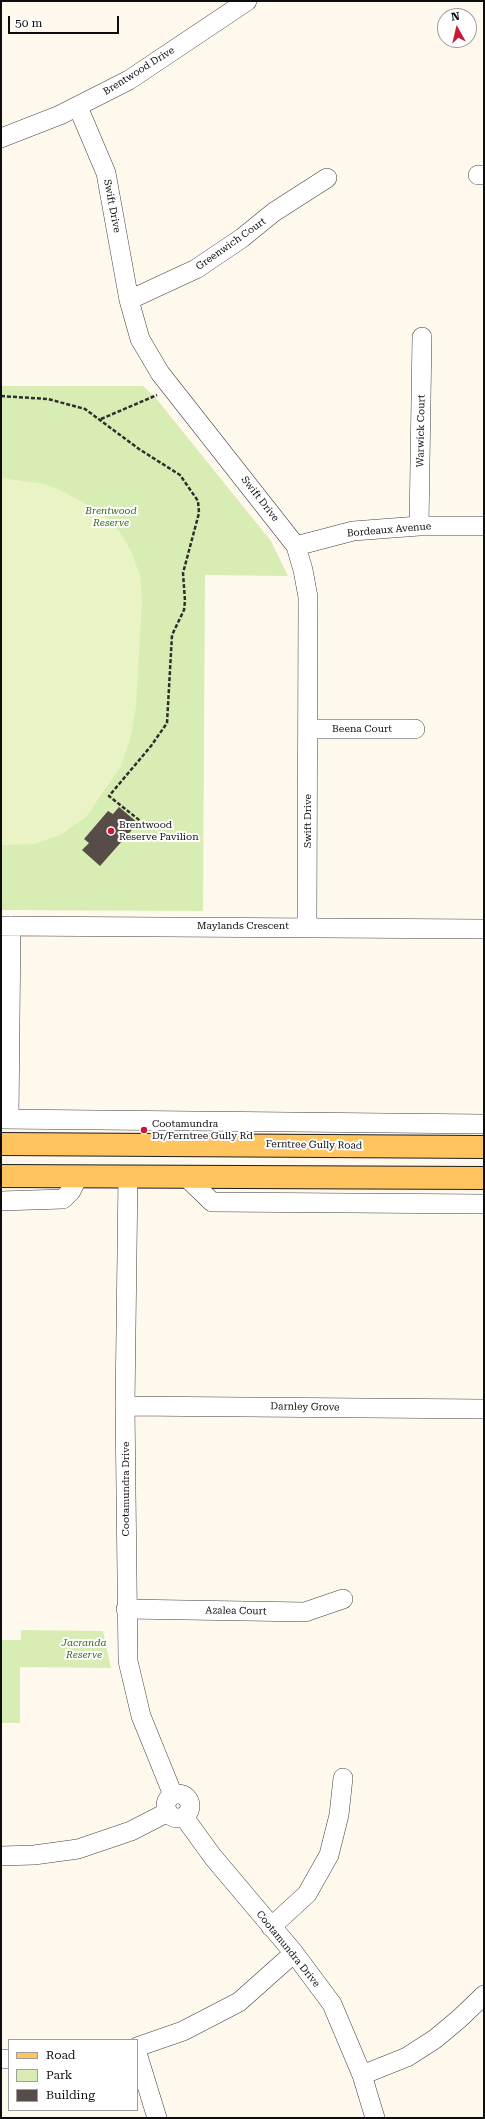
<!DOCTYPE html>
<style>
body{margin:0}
#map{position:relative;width:485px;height:2119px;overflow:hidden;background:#fff9ed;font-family:"Roboto Serif",serif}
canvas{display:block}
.frame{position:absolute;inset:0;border:2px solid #0d0d0d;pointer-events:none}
.legend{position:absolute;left:8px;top:2039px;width:130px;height:72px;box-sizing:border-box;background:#fff;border:1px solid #9e9e9e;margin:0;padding:5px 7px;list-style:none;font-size:12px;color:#0d0d0d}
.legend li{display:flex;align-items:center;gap:8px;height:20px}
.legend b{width:20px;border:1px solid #9e9e9e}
.north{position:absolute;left:437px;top:8px;width:40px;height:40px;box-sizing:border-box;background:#fff;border:1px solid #9e9e9e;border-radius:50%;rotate:352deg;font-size:11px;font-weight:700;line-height:16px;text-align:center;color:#0d0d0d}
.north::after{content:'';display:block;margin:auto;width:14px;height:18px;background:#c81a38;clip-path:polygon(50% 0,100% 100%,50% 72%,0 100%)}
.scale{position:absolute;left:8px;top:16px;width:111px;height:18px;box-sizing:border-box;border:2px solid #0d0d0d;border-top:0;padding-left:5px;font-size:12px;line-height:14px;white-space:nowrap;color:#0d0d0d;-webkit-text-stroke:3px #fff;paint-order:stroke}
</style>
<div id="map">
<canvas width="485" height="2119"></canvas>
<div class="frame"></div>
<ul class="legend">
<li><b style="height:5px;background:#ffc45d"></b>Road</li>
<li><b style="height:11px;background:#d8edb3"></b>Park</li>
<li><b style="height:11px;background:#574c48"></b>Building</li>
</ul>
<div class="north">N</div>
<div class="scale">50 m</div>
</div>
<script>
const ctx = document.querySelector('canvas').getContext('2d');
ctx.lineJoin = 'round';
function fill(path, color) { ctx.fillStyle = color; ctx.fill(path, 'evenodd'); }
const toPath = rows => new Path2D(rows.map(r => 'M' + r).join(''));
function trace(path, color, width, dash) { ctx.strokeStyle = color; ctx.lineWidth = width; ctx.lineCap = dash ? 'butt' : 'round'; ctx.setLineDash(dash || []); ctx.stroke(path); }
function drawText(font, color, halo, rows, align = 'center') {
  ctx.font = font + ' "Roboto Serif",serif'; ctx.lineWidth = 4; ctx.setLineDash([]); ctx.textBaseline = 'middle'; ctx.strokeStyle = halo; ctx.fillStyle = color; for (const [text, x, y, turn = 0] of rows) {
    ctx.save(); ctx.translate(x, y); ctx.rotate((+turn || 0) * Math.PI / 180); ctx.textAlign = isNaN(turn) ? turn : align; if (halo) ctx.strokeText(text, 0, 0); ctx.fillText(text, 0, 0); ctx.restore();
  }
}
fill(toPath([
 [1,386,143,386,155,397,271,541,288,576,205,575,203,911,1,910],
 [21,1630,103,1631,111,1668,20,1667,20,1723,1,1723,1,1640,21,1640]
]), '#d8edb3');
fill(toPath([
 [1,478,44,484,58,489,101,512,120,532,132,553,140,576,142,600,136,707,131,736,121,766,86,817,62,834,35,844,7,845,1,845]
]), '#e9f3c6');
fill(toPath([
 [119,807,138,823,100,866,82,850,89,843,84,839,108,811,113,814]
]), '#574c48');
const minor = toPath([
 [78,107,106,173,129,300,140,339,160,373,296,546,303,570,308,597,307,926],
 [1,138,60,115,129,80,247,1],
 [478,175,484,175],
 [129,300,196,269,242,238,274,212,327,178],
 [419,526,422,337],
 [296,546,353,531,419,526,484,526],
 [309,729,415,729],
 [1,926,484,929],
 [1,1119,484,1124],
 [9,1119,11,926],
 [128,1176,125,1406,128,1661,141,1716,173,1795],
 [185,1176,212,1202,484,1204],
 [1,1201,63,1199,71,1191,78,1177],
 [125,1406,484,1409],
 [126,1609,305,1612,343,1599],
 '166 1806a12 12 0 1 1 24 0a12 12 0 1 1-24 0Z',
 [184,1817,213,1857,294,1953,332,2004,362,2075,375,2118],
 [1,1856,34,1855,78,1849,131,1831,168,1812],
 [271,1927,307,1894,329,1855,339,1815,343,1778],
 [137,2047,183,2031,239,2002,294,1953],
 [137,2053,157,2118],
 [1,2059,9,2059],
 [362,2075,407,2057,435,2039,459,2019,484,1995]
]);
const major = toPath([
 [1,1144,484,1147],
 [1,1176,484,1178]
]);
trace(minor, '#404040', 20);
trace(major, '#1e1e1e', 24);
trace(toPath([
 [1,396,48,399,85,409,139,449,180,475,198,501,199,513,183,573,185,601,184,610,172,635,167,723,151,746,109,796,148,827],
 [101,419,157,395]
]), '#2f2f2f', 2.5, [4, 2]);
trace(minor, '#fff', 19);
trace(major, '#ffc45d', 22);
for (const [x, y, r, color] of [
 [111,831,4,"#c81a38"],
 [144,1130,4,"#c81a38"]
]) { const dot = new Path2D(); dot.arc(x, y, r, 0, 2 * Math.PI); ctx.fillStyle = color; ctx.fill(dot); trace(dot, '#fff', 1.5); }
drawText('10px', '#0d0d0d', '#fff', [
 ["Brentwood Drive",139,71,-32],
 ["Swift Drive",112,206,79],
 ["Greenwich Court",231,244,-35],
 ["Warwick Court",421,431,-89],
 ["Swift Drive",260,499,52],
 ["Bordeaux Avenue",389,530,-5],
 ["Beena Court",362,729],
 ["Swift Drive",308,821,-90],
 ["Maylands Crescent",243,926],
 ["Ferntree Gully Road",314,1145,1],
 ["Darnley Grove",305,1407,1],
 ["Cootamundra Drive",126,1489,-90],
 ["Azalea Court",236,1611,1],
 ["Cootamundra Drive",288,1949,51]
]);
drawText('italic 10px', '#336a18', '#fff', [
 ["Brentwood",111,511],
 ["Reserve",111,523],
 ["Jacranda",84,1643],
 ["Reserve",84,1655]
]);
drawText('10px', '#0d0d0d', '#fff', [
 ["Brentwood",119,825],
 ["Reserve Pavilion",119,837],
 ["Cootamundra",152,1124],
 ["Dr/Ferntree Gully Rd",152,1136]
], 'left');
</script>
